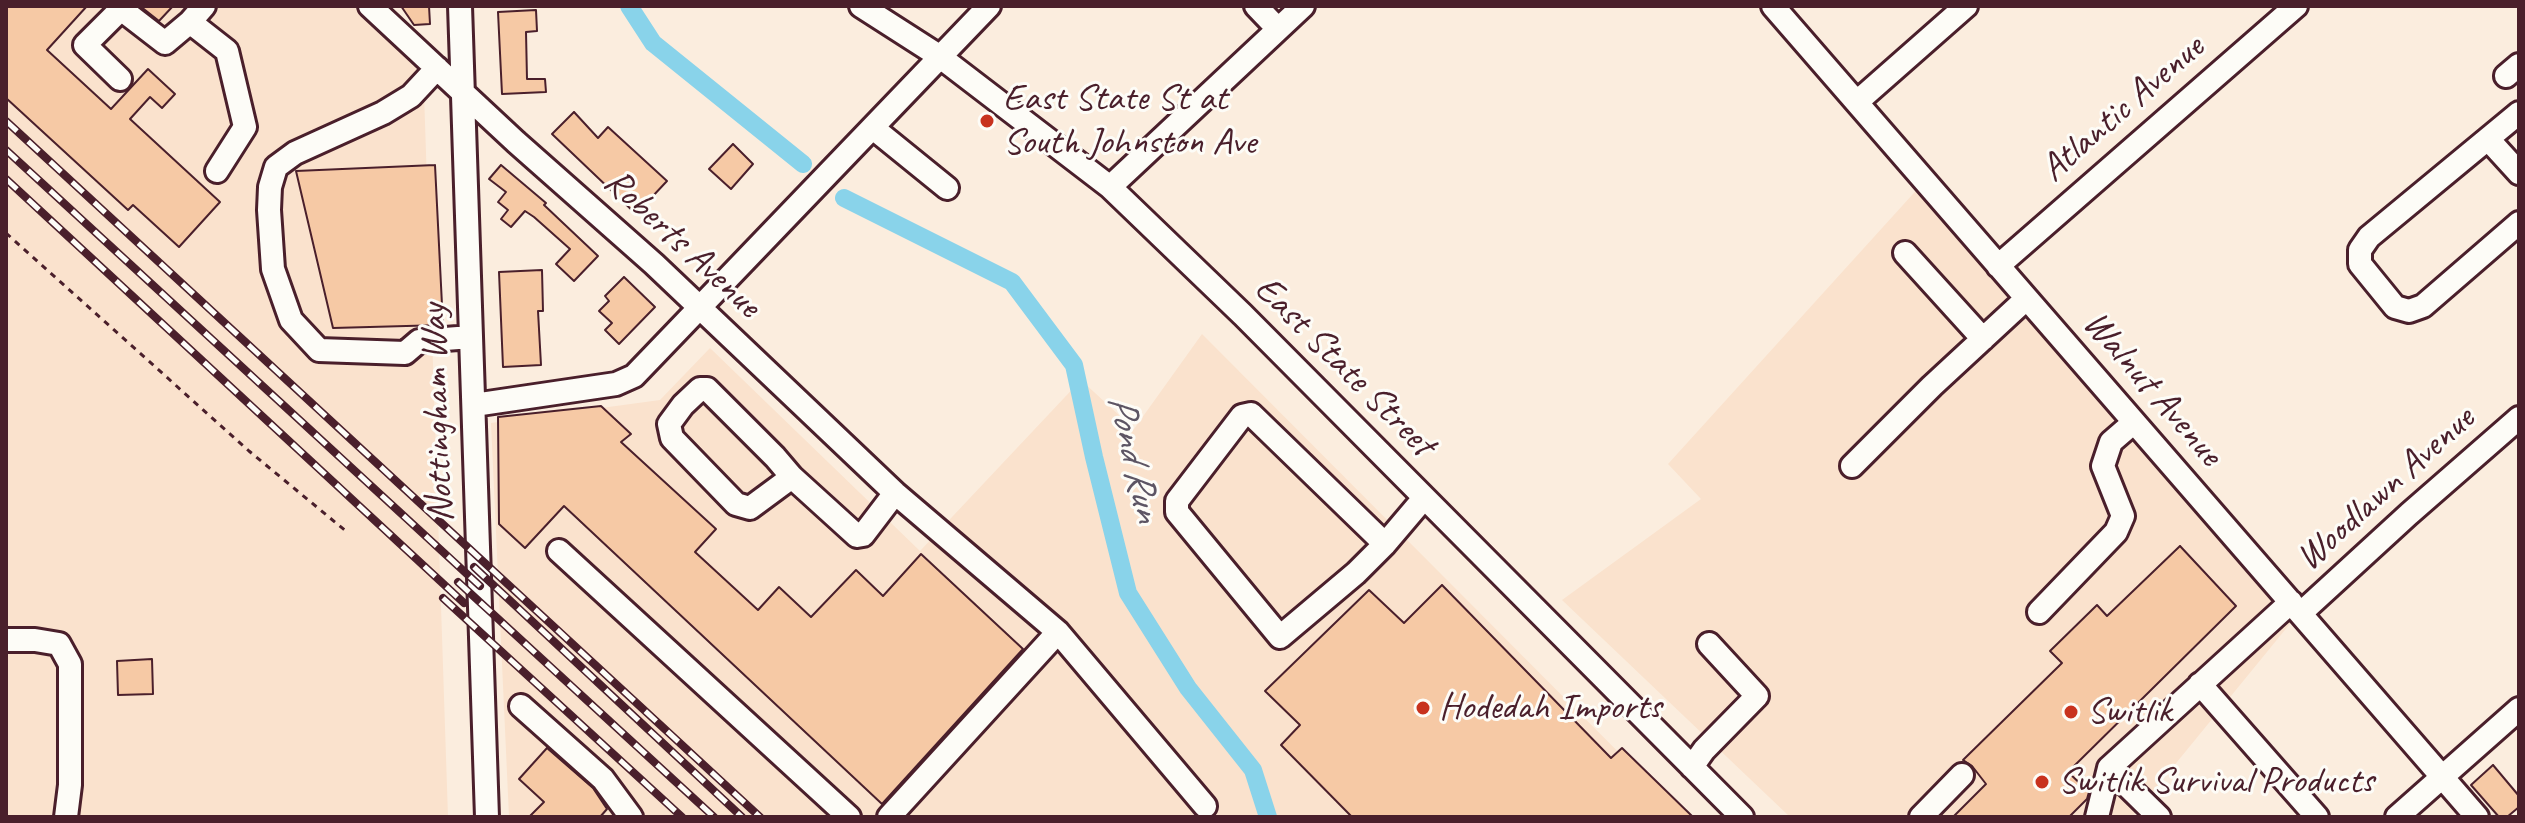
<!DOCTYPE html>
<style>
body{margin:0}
#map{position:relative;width:2525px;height:823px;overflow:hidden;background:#fbedde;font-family:Caveat,sans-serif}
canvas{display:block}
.frame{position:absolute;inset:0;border:8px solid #4a1f2b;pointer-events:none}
</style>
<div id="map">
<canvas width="2525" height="823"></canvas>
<div class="frame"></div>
</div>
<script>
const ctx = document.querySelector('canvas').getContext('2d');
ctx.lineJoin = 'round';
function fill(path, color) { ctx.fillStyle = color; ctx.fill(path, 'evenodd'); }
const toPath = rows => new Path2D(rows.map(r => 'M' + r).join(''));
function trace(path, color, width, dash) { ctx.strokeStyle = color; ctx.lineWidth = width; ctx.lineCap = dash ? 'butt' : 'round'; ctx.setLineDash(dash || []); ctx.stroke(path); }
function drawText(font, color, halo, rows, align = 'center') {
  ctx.font = font + ' Caveat,sans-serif'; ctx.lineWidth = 6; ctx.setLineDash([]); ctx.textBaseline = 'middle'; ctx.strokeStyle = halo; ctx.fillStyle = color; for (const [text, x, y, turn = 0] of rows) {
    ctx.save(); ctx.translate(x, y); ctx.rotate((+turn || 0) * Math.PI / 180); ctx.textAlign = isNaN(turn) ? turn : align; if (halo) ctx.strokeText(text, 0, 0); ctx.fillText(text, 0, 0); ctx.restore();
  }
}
fill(toPath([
 [6,6,362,6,423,63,448,817,6,817],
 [1922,184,2298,614,2132,817,1790,817,1562,600,1701,499,1668,464],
 [1202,334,1683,817,509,817,491,423,660,400,710,348,920,551,1081,380,1134,429]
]), '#fae2cd');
trace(toPath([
 [629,6,653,43,803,164],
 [844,198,1012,282,1074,365,1094,457,1128,593,1188,688,1253,770,1268,817]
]), '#89d3ea', 18);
const building = toPath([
 [6,6,87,6,47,50,111,109,148,69,175,94,162,108,150,97,130,119,220,202,179,247,133,205,128,210,6,98,6,6],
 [140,6,173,6,159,21,140,6],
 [401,6,429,6,430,24,414,25,401,6],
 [536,10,537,31,526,32,527,79,545,79,546,92,502,94,498,12,536,10],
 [574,112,598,138,608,127,667,181,636,214,552,134,574,112],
 [733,144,753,164,731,189,709,169,733,144],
 [435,165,443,325,333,328,296,171,435,165],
 [501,165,546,203,544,205,598,256,574,281,556,264,570,249,534,217,525,211,511,227,501,219,508,210,498,202,506,192,489,179,501,165],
 [542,270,543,311,538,311,541,365,503,367,499,272,542,270],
 [624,277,655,307,619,344,605,330,612,323,599,311,609,301,605,296,624,277],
 [601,406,631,434,621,442,716,529,695,552,758,610,779,587,811,617,856,570,883,596,921,554,1023,649,882,804,564,506,525,548,499,524,498,417,601,406],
 [2180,546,2236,606,2068,772,2089,792,2087,799,2069,817,1953,817,1986,784,1972,766,1963,760,2062,663,2050,651,2097,605,2107,616,2180,546],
 [1442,585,1611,758,1622,748,1693,817,1352,817,1281,745,1300,725,1265,691,1369,590,1404,623,1442,585],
 [152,659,153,694,118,695,117,661,152,659],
 [547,748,593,788,607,809,600,817,529,817,544,802,519,779,547,748],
 [2493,765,2519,796,2519,807,2507,817,2499,817,2471,785,2493,765]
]);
fill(building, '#f6c9a5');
trace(building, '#4a1f2b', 2);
const minor = toPath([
 [204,6,190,22,227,51,245,127,217,171],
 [370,6,516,142,654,264,895,493,1058,632,1205,806],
 [460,6,487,817],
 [861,6,939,56,1110,187,1243,315,1742,817],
 [1256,6,1278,29],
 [1773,6,2477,817],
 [437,68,411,96,383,113,295,153,276,167,270,187,269,210,273,269,291,320,319,350,405,353,419,341,471,337],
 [2506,76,2519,65],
 [120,79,85,45,121,9,165,43,190,22],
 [1857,102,1966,6],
 [2519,113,2369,237,2360,250,2360,264,2395,307,2409,311,2423,306,2519,223],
 [873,128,947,188],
 [2488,139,2519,173],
 [1110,187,1303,6],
 [1905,253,1983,339],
 [1998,266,2296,6],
 [474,405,616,384,634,376,989,6],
 [1852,466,1932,386,2026,299],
 [792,477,750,508,736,504,672,438,669,424,683,405,700,389,707,389,775,457,792,477,857,536,863,535,895,493],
 [1385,544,1251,414,1242,416,1177,501,1177,512,1280,637,1356,573,1385,544,1424,498],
 [559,551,849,817],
 [2039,612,2116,532,2123,516,2103,466,2111,442,2133,423],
 [2301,613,2409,514,2519,418],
 [6,640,35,640,59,644,70,664,70,785,66,817],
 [2200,684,2317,817],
 [521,706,603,779,631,817],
 [1692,767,1704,750,1757,696,1709,644],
 [889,817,1058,632],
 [1921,817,1962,775],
 [2097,817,2109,768],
 [2159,817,2109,768,2291,602],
 [2397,817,2519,709]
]);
trace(minor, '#4a1f2b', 28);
trace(toPath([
 [6,233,249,451,347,532]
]), '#4a1f2b', 3, [6, 6]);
trace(minor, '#fdfcf7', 22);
const rail = toPath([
 [6,121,760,817],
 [6,150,480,586],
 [6,179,464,603],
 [474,567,742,817],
 [458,582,714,817],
 [443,598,682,817]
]);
trace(rail, '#4a1f2b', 8);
trace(rail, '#fdfcf7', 5, [15]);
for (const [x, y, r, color] of [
 [987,121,8,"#c8321e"],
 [1423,708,8,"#c8321e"],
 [2071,712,8,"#c8321e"],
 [2042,782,8,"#c8321e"]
]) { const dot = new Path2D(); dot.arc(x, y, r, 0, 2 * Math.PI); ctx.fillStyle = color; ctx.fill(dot); trace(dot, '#fdfcf7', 3); }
drawText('38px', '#4a1f2b', '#fdfcf7', [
 ["East State St at",1003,99],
 ["South Johnston Ave",1003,143],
 ["Hodedah Imports",1439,708],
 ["Switlik",2087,712],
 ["Switlik Survival Products",2058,782]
], 'left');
drawText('38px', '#4a1f2b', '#fdfcf7', [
 ["Atlantic Avenue",2123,109,-41],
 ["Roberts Avenue",682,244,43],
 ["East State Street",1344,367,45],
 ["Walnut Avenue",2152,389,49],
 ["Nottingham Way",438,413,-92],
 ["Woodlawn Avenue",2386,489,-42]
]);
drawText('italic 40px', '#5d5564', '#fdfcf7', [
 ["Pond Run",1133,458,77]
]);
</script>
